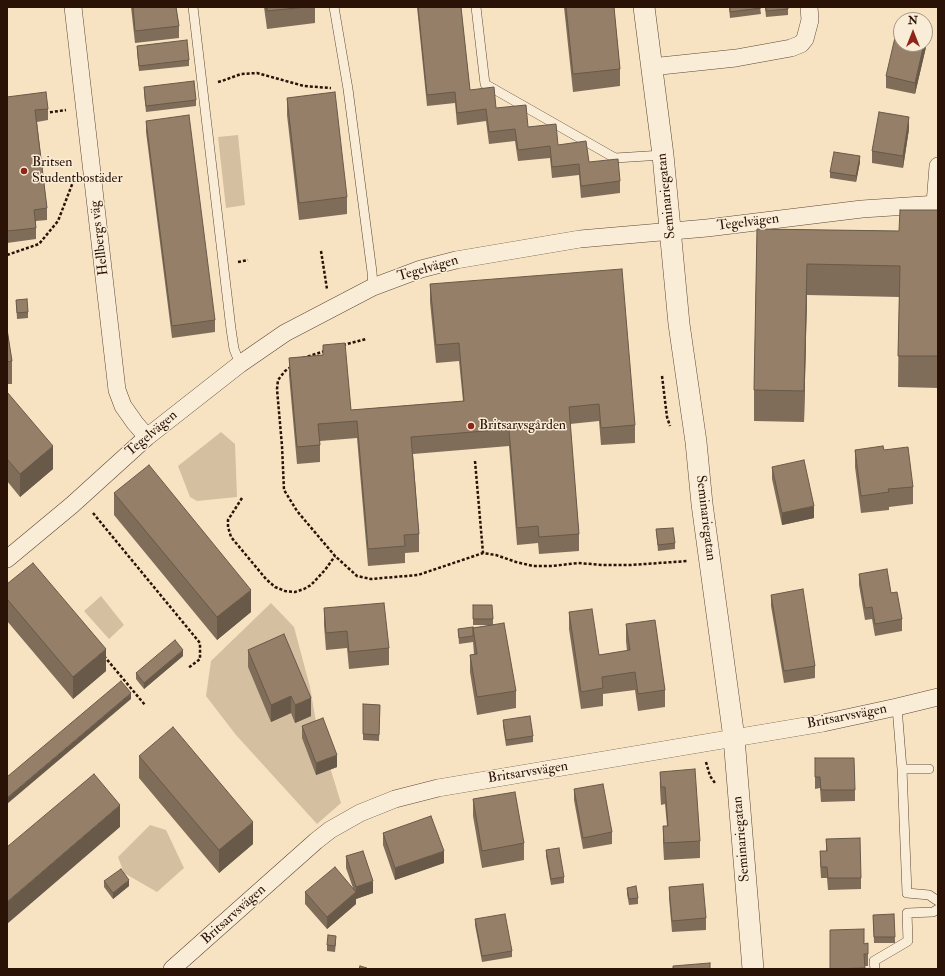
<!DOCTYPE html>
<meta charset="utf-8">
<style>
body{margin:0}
#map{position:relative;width:945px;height:976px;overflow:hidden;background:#f7e3c1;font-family:"IM FELL Double Pica",serif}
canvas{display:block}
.frame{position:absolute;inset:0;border:8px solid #2a1207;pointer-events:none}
.north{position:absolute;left:893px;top:12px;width:40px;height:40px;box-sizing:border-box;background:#faedd7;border:1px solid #a79584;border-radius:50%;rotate:0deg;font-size:11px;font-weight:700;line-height:16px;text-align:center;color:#2a1207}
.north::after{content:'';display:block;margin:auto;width:14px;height:18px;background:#8f2418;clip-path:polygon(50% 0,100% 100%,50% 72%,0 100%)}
</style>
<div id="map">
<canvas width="945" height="976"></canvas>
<div class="frame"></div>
<div class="north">N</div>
</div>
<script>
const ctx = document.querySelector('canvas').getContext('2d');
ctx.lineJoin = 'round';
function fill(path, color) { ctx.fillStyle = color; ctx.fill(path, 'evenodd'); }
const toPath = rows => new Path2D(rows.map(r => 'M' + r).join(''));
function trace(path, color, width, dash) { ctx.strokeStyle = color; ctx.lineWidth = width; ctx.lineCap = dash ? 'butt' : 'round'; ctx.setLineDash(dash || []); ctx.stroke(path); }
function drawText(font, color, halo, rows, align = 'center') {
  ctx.font = font + ' "IM FELL Double Pica",serif'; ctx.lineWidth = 3; ctx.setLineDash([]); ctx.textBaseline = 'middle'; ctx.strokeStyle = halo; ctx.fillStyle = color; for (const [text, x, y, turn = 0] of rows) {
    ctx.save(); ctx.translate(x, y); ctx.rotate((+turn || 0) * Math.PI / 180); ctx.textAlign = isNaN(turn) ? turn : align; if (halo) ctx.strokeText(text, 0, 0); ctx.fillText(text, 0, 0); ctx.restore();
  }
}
fill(toPath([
 [238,135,245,205,226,208,218,137],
 [221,432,235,444,237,497,197,501,190,497,178,466],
 [101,596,124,625,109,639,84,611],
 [271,603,294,627,310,687,316,722,341,803,317,824,236,735,206,696,211,661],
 [150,825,166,830,184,868,157,892,124,873,118,857]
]), '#d4bfa1');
const service = toPath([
 [193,7,231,329,234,349,240,364],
 [334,7,348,89,372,272,373,287],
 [476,7,485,84,615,158,663,155],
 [897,707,902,769],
 [929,769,902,769,907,893,929,895,938,901],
 [875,969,874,961,908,941,907,913,933,912,938,909]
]);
const minor = toPath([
 [73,7,117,390,123,406,135,423,147,437],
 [651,67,736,58,791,48,801,44,805,39,810,20,809,7],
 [935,204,938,166],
 [7,559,72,505,147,437,240,364,285,333,373,287,421,269,456,260,580,239,707,228,862,209,938,204],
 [172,969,316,841,330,830,360,813,395,799,438,788,823,723,897,707,938,697]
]);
const tertiary = toPath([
 [644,7,663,155,679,324,696,442,702,504,734,738,753,969]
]);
trace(service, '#5d4636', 10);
trace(minor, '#5d4636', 18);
trace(tertiary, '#5d4636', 22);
trace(toPath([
 [218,82,222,81,241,74,257,73,304,86,331,88],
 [45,113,66,110],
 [321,251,327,289],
 [7,255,39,244,58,221,73,182],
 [238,262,248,260],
 [343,345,366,339],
 [303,358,325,351],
 [291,367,285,371,278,380,277,389,282,446,284,490,297,511,335,556,357,576,371,579,418,575,483,553,496,555,516,562,533,566,552,566,578,563,603,565,631,565,688,561],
 [662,376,667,417,670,426],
 [475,461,483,553],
 [242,498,228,520,228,527,231,537,266,579,275,587,285,591,295,592,304,589,311,585,325,570,335,556],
 [93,513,200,643,200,659,188,668],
 [104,656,145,705],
 [706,762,710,776,715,783]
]), '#2a1207', 2.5, [3, 2]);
trace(service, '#faedd7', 9);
trace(minor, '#faedd7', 17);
trace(tertiary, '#faedd7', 21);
fill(toPath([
 [131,7,176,7,179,26,179,38,135,43],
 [264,7,315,7,315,23,267,29],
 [417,7,461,7,470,90,496,108,558,145,589,162,620,181,620,193,581,198,579,175,552,178,550,158,518,161,515,141,489,144,486,121,457,125,455,103,427,106],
 [564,7,614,7,620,69,620,86,573,92],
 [729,7,760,7,761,14,730,18],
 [765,7,788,7,788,15,766,17],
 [137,46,189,60,189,66,139,71,137,52],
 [926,47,915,94,886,88,886,76],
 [144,87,196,100,196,106,146,112,144,93],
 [7,97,48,109,48,120,37,122,47,208,47,220,36,221,36,239,7,243],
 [287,98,347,197,347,214,299,220,287,115],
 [146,121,215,320,215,332,172,338,146,132],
 [909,129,903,168,872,163,872,151],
 [860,162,856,182,830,178,830,172],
 [938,210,938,388,898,387,899,297,807,295,804,422,754,421,754,390,757,229,899,231],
 [430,284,635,425,635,443,601,445,599,421,570,424,579,534,579,551,539,554,538,543,517,545,509,446,413,454,419,534,419,552,405,553,405,563,368,566,357,438,320,441,320,462,297,464,289,375,289,358,323,355,323,345,351,410,463,401,459,361,436,363,430,302],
 [16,300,28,312,28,318,17,319],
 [7,329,12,361,12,384,7,384],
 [7,392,53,469,20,497,7,481],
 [855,450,884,450,913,487,913,504,889,507,889,510,861,513,855,467],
 [772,467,814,518,782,525,772,479],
 [114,493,251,612,217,640,114,515],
 [656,529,675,543,675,549,658,551],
 [859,574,891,593,902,619,902,631,875,636,872,619,865,620,859,585],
 [7,584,106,671,73,699,7,621],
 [771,595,815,666,815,678,784,683,771,606],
 [473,605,493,619,493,624,516,691,516,708,477,715,470,672,470,655,474,654,473,642,459,644,458,629,473,628,491,625,473,625],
 [324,608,389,648,389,665,349,669,347,648,326,650,324,625],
 [569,612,599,655,627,651,626,641,626,624,665,690,665,707,638,711,635,690,603,694,603,706,581,709,569,629],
 [248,650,311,716,295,723,291,713,271,722,248,667],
 [183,656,144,689,136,679,136,673],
 [363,704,380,705,379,741,363,740],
 [503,720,533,736,533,742,506,746,503,726],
 [302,726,337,767,316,775,302,738],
 [139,756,253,844,219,873,139,778],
 [815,758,855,790,855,801,821,802,820,788,815,789],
 [660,772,700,841,700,858,664,860,663,843,663,826,667,826,665,804,661,805,660,789],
 [574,789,612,832,612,844,583,849,574,800],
 [473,799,524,843,524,860,482,868,473,816],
 [383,833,444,863,395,880,383,845],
 [826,839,861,878,861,889,828,890,827,878,821,878,820,863,820,851,826,851],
 [546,850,564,877,564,883,551,885,546,856],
 [346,856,373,893,356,899,356,904,327,929,305,904,305,892,353,888,346,868],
 [104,881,129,886,113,899,104,887],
 [669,887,706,918,706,930,672,932,669,898],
 [627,888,638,898,638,904,629,905,627,894],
 [873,915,895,937,895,943,874,943],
 [475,919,512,951,512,957,482,962,475,925],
 [336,942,335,952,327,951,327,945],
 [868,943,868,966,865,966,865,969,830,969,864,944]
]), '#806d59');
fill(toPath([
 [926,35,926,47,915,94,915,83,924,44,925,44],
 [909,117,909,129,903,168,903,156],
 [860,156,860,162,856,182,856,176],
 [807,264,807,295,804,422,804,391],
 [53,446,53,469,20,497,20,474],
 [814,506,814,518,782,525,782,513],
 [251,590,251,612,217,640,217,617],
 [106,649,106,671,73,699,73,677],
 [183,650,183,656,144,689,144,683],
 [131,693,131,699,7,804,7,798],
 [291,696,291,713,271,722,271,705],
 [311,698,311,716,295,723,295,705],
 [337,755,337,767,316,775,316,763],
 [120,805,120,827,7,924,7,902],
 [253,822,253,844,219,873,219,850],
 [444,851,444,863,395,880,395,868],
 [129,880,129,886,113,899,113,893],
 [373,881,373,893,356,899,356,904,327,929,327,917,356,892,356,887]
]), '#685949');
const building = toPath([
 [133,7,176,7,179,26,135,31,133,7],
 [267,7,306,7,267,11,267,7],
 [418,7,461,7,470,90,494,87,496,108,526,105,528,127,556,124,558,145,586,141,589,162,618,159,620,181,581,186,579,164,552,167,550,146,518,150,515,129,489,132,486,109,457,113,455,92,427,95,418,7],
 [566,7,614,7,620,69,573,74,566,7],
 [730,7,760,7,761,8,730,12,730,7],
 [766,7,788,7,788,9,766,11,766,7],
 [897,29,901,30,901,44,924,44,915,83,886,76,897,29],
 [187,40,189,60,139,66,137,46,187,40],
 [194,81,196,100,146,106,144,87,194,81],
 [46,92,48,109,35,110,47,208,34,210,36,228,7,231,7,97,46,92],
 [335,92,347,197,299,203,287,98,335,92],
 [879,112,909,117,903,156,872,151,879,112],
 [189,115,215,320,172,326,146,121,189,115],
 [834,152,860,156,856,176,830,172,834,152],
 [900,210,938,210,938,356,898,356,900,266,807,264,804,391,754,390,757,229,899,231,900,210],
 [622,269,635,425,601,428,599,404,569,407,579,534,539,537,538,526,517,528,509,429,411,437,419,534,404,535,405,546,368,549,357,421,318,424,320,445,297,447,289,358,323,355,323,345,345,343,351,410,464,401,459,343,436,345,430,284,622,269],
 [27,299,28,312,17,313,16,300,27,299],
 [7,329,12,361,7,362,7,329],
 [7,392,53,446,20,474,7,459,7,392],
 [883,446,884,450,908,447,913,487,888,489,889,492,861,496,855,450,883,446],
 [804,460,814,506,782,513,772,467,804,460],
 [149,465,251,590,217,617,114,493,149,465],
 [673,528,675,543,658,545,656,529,673,528],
 [33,563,106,649,73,677,7,599,7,584,33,563],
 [887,569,891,593,897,592,902,619,875,624,872,607,865,608,859,574,887,569],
 [803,589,815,666,784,671,771,595,803,589],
 [384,603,389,648,349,652,347,631,326,633,324,608,384,603],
 [473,605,492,605,493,619,473,619,473,605],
 [592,609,599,655,630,650,626,624,655,620,665,690,638,694,635,672,602,677,603,688,581,692,569,612,592,609],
 [504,623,516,691,477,697,470,655,477,654,473,628,504,623],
 [473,627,473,636,459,638,458,629,473,627],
 [284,634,311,698,295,705,291,696,271,705,248,650,284,634],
 [175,640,183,650,144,683,136,673,175,640],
 [121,681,131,693,7,798,7,777,121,681],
 [363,704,380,705,379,735,363,734,363,704],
 [530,716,533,736,506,740,503,720,530,716],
 [323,718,337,755,316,763,302,726,323,718],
 [173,727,253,822,219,850,139,756,173,727],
 [815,758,854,758,855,790,821,790,820,777,815,777,815,758],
 [695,769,700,841,664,843,663,826,668,826,665,787,661,787,660,772,695,769],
 [94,774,120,805,7,902,7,847,94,774],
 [603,784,612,832,583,838,574,789,603,784],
 [515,792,524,843,482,851,473,799,515,792],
 [431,816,444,851,395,868,383,833,431,816],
 [860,838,861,878,828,878,827,867,821,867,820,851,827,851,826,839,860,838],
 [559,848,564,877,551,879,546,850,559,848],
 [363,851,373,881,356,887,346,856,363,851],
 [335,867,356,892,327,917,305,892,335,867],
 [121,869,129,880,113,893,104,881,121,869],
 [703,884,706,918,672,921,669,887,703,884],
 [636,886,638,898,629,899,627,888,636,886],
 [505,914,512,951,482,956,475,919,505,914],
 [894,914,895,937,874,937,873,915,894,914],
 [864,929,864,944,868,943,868,954,864,954,865,968,830,969,830,930,864,929],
 [328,935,336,936,335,946,327,945,328,935],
 [710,963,710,969,673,969,673,966,710,963],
 [360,966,367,968,367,969,359,969,360,966]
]);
fill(building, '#957f68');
trace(building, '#685949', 1);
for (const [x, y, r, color] of [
 [24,171,4,"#8f2418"],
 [471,426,4,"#8f2418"]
]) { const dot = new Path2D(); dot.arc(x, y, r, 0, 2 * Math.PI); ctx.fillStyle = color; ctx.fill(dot); trace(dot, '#faedd7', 1.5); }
drawText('14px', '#2a1207', '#faedd7', [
 ["Britsen",32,163],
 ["Studentbostäder",32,179],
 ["Britsarvsgården",479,426]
], 'left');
drawText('14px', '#2a1207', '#faedd7', [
 ["Seminariegatan",667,196,-96],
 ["Tegelvägen",748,223,-7],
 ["Hellbergs väg",100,238,-97],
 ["Tegelvägen",428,269,-16],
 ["Tegelvägen",152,434,-40],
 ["Seminariegatan",705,518,83],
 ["Britsarvsvägen",847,717,-11],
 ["Britsarvsvägen",528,773,-9],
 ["Seminariegatan",742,839,-95],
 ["Britsarvsvägen",234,915,-42]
]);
</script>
